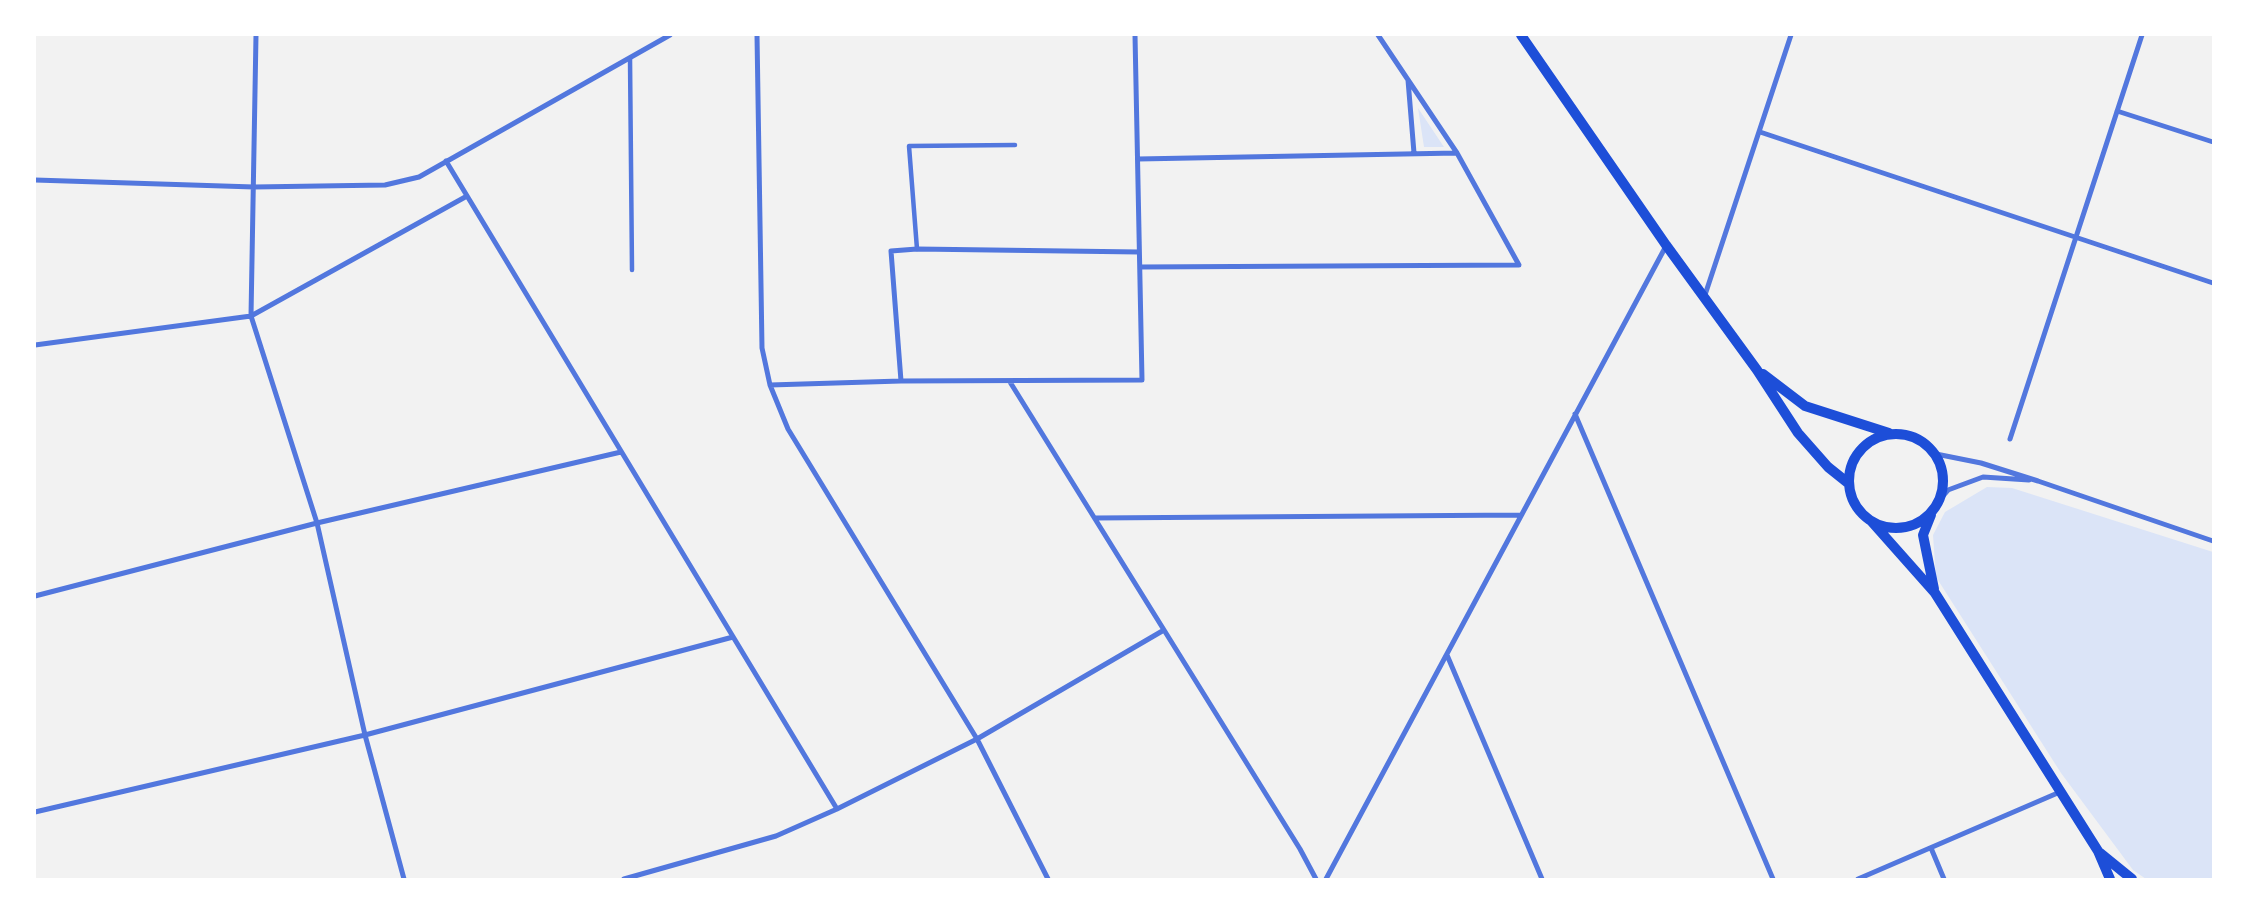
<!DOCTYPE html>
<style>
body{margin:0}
#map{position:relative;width:2248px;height:914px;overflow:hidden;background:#f2f2f2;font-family:Lora,serif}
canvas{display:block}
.frame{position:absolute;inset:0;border:36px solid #fff;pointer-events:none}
</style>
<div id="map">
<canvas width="2248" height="914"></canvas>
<div class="frame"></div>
</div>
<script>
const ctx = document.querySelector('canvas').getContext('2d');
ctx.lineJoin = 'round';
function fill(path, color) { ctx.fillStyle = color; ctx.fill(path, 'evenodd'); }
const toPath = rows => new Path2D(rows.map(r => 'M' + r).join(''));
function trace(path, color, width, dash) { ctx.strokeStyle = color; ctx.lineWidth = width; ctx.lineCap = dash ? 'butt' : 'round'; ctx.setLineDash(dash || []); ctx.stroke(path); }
fill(toPath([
 [1418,108,1444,147,1424,147],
 [1987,487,2012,488,2213,552,2213,879,2146,879,2133,870,2061,773,1936,577,1933,535,1945,512]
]), '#dbe4f7');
trace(toPath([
 [630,58,632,270],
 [2117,111,2213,142],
 [917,249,909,146,1015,145]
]), '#5277de', 4.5);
trace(toPath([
 [256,35,251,316,317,523,365,735,404,879],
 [757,35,762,348,770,385,788,429,977,739,1048,879],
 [1408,80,1414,153],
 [1760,132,2213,283],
 [1138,159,1457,153],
 [446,161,837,809],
 [35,180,254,187,385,185,419,177,670,35],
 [1140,267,1519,265,1457,153,1378,35],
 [1704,298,1791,35],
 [35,345,251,316,467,196],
 [901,381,891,251,917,249,1139,252],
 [1010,382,1300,849,1316,879],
 [770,385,901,381,1142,380,1135,35],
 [1575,414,1773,879],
 [2010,439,2142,35],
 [1936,454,1981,463,2038,481,2213,541],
 [1942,497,1948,490,1983,477,2029,480],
 [1095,518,1521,515],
 [35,596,317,523,621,452],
 [1447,655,1542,879],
 [35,812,365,735,733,637],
 [1931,848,1944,879],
 [624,879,776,836,837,809,977,739,1164,630],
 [1326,879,1666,246],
 [1858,879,2060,792]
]), '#5277de', 5);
trace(toPath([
 [1521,35,1666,245,1757,370,1798,433,1828,467,1848,483],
 [1763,374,1805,406,1889,433],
 '1849 481a47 47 0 1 1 94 0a47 47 0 1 1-94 0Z',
 [1931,515,1923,535,1934,589],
 [1872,522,1935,593,2098,851,2110,879],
 [2100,853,2132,879]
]), '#1d4ed8', 10);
</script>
